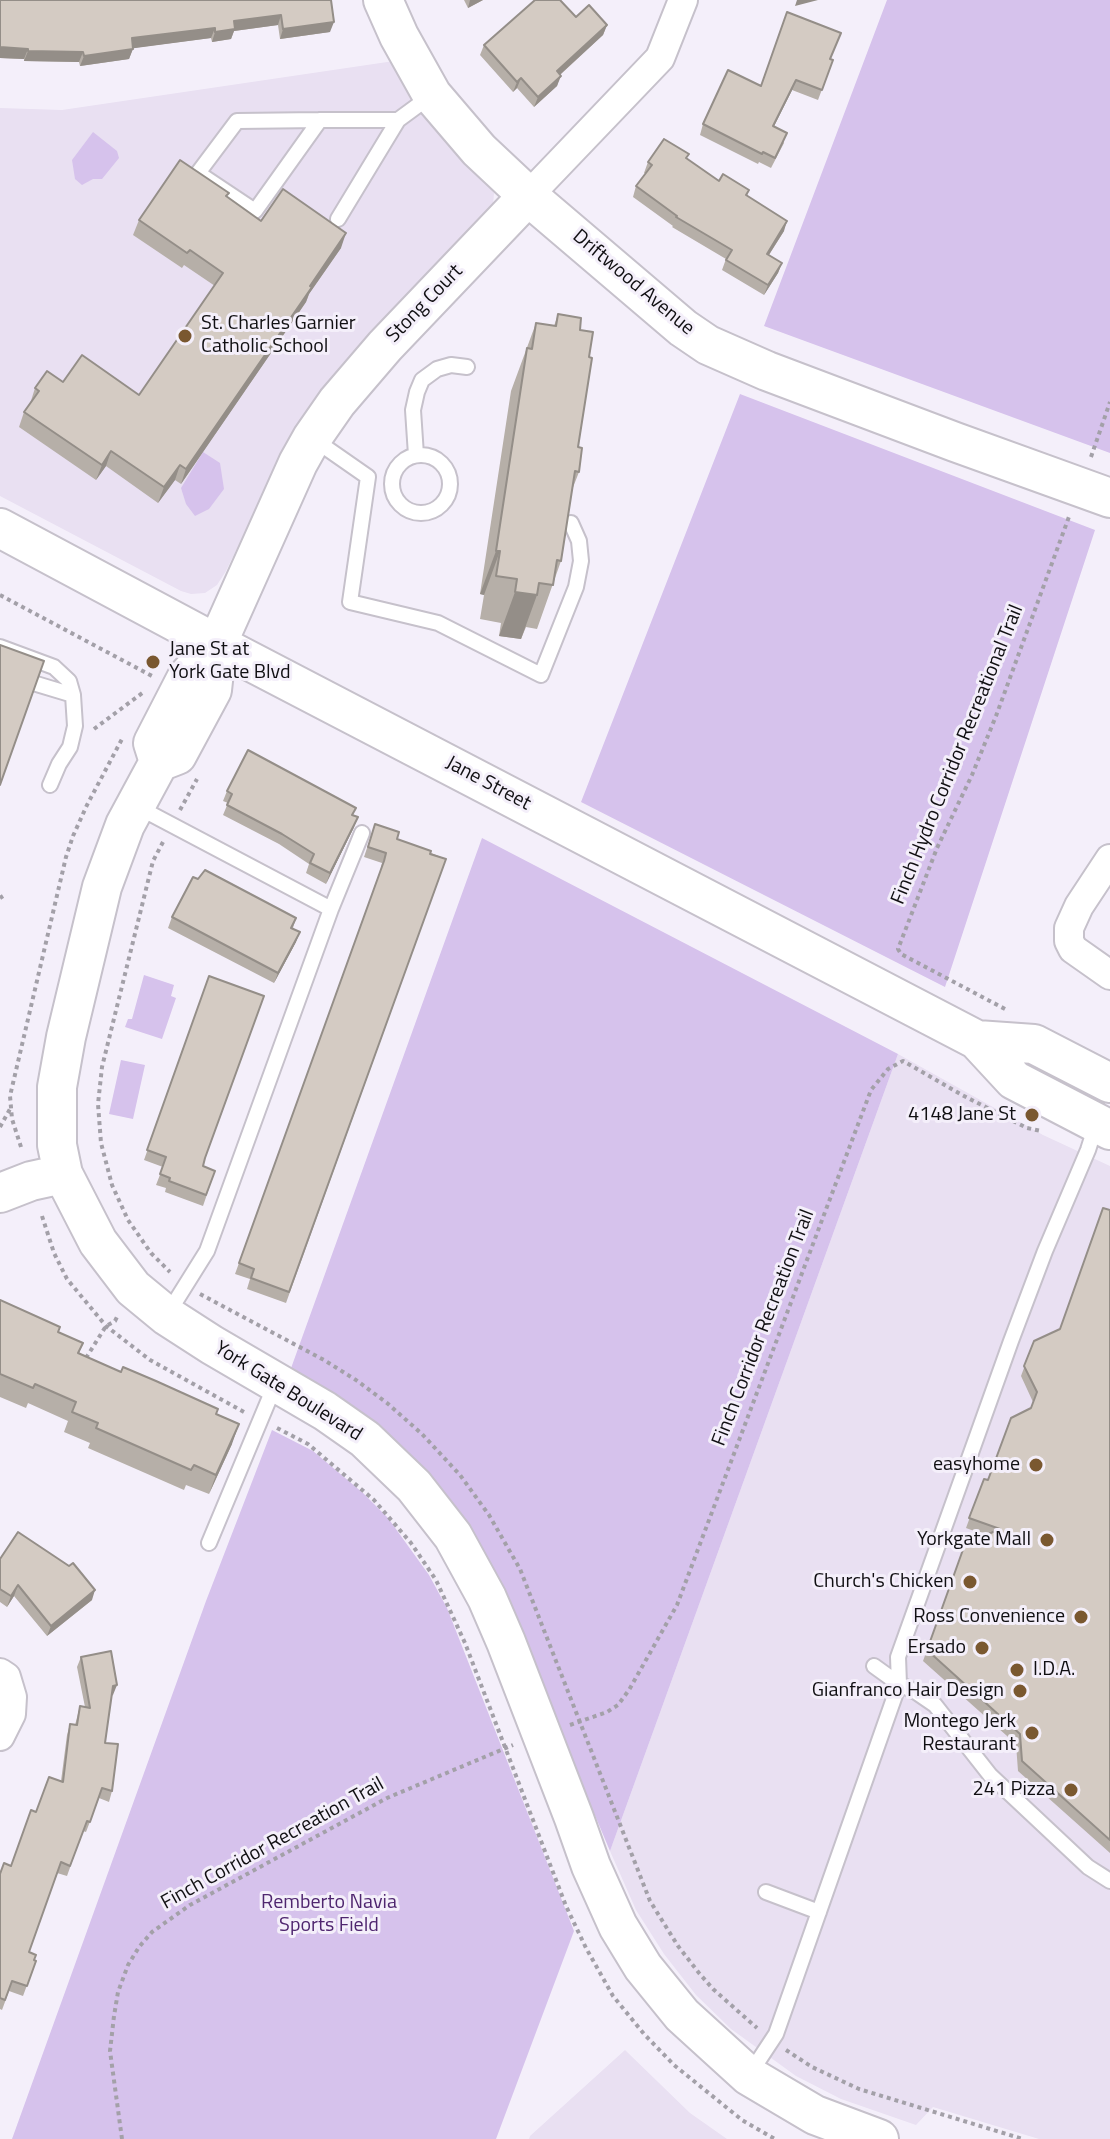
<!DOCTYPE html>
<style>
body{margin:0}
canvas{display:block;background:#f4effa}
</style>
<canvas width="1110" height="2139"></canvas>
<script>
const ctx = document.querySelector('canvas').getContext('2d');
ctx.lineJoin = 'round';
function fill(path, color) { ctx.fillStyle = color; ctx.fill(path, 'evenodd'); }
const toPath = rows => new Path2D(rows.map(r => 'M' + r).join(''));
function trace(path, color, width, dash) { ctx.strokeStyle = color; ctx.lineWidth = width; ctx.lineCap = dash ? 'butt' : 'round'; ctx.setLineDash(dash || []); ctx.stroke(path); }
function drawText(font, color, halo, rows, align = 'center') {
  ctx.font = font + ' "Titillium Web",sans-serif'; ctx.lineWidth = 6; ctx.setLineDash([]); ctx.textBaseline = 'middle'; ctx.strokeStyle = halo; ctx.fillStyle = color; for (const [text, x, y, turn = 0] of rows) {
    ctx.save(); ctx.translate(x, y); ctx.rotate((+turn || 0) * Math.PI / 180); ctx.textAlign = isNaN(turn) ? turn : align; if (halo) ctx.strokeText(text, 0, 0); ctx.fillText(text, 0, 0); ctx.restore();
  }
}
fill(toPath([
 [394,61,491,189,494,193,493,206,283,453,226,571,217,585,205,593,191,594,181,591,0,496,0,108,62,110],
 [898,1054,1043,1135,1110,1166,1110,2139,1039,2139,933,2107,916,2125,841,2099,796,2076,731,2029,696,1995,664,1954,636,1910,610,1851],
 [625,2050,690,2113,727,2139,529,2139,530,2136]
]), '#e9e0f2');
fill(toPath([
 [887,0,1110,0,1110,453,764,326],
 [93,132,117,151,119,158,102,179,93,179,82,185,75,179,72,160],
 [740,394,1095,530,945,987,581,802],
 [203,452,220,463,224,489,209,509,195,516,186,504,181,488],
 [482,838,898,1054,610,1851,500,1590,290,1371],
 [144,975,174,985,171,996,176,998,162,1039,125,1027,128,1019,132,1019],
 [121,1060,145,1065,133,1119,109,1114],
 [272,1430,313,1451,363,1493,388,1518,429,1575,447,1608,574,1931,496,2139,12,2139,206,1601]
]), '#d6c2ec');
const lane = toPath([
 [320,120,255,211,198,173,237,121,320,120,398,120,432,95],
 [338,219,398,120],
 [312,438,368,477,350,602,438,623,541,675,576,587,581,561,579,541,571,523],
 '392 484a29 29 0 1 1 58 0a29 29 0 1 1-58 0Z',
 [416,455,413,410,417,392,422,380,437,369,451,365,467,367],
 [0,647,54,667,69,681,73,695,75,726,70,747,59,764,50,785],
 [0,673,73,695],
 [136,806,331,909],
 [167,1315,207,1251,331,909,362,833],
 [209,1543,275,1385],
 [874,1666,899,1684,916,1692,935,1705,990,1775,1088,1867,1110,1881],
 [766,1892,819,1912],
 [749,2075,776,2034,899,1684,898,1657,1011,1341,1045,1251,1088,1150,1096,1125]
]);
const street = toPath([
 [528,196,660,58,683,0],
 [1110,859,1079,906,1069,928,1069,941,1073,949,1110,975],
 [0,1673,6,1677,12,1697,11,1714,0,1736]
]);
const secondary = toPath([
 [383,0,399,36,432,95,479,150,528,196,683,328,708,345,767,371,955,442,1110,498],
 [0,528,217,644,977,1040,1014,1080,1110,1130],
 [217,644,212,690,177,755,159,762,125,825,102,887,66,1037,57,1087,57,1145,63,1174,98,1242,133,1288,167,1316,212,1345,325,1411,365,1439,414,1486,453,1536,487,1598,506,1642,574,1818,591,1866,618,1926,643,1967,682,2015,749,2076,815,2115,879,2139],
 [159,762,153,743,187,677,217,644,298,463,312,438,337,402,385,346,528,196],
 [977,1040,1034,1044,1110,1083],
 [0,1193,31,1181,63,1174]
]);
trace(lane, '#c6c1cb', 18);
trace(street, '#c6c1cb', 32);
trace(secondary, '#c6c1cb', 42);
trace(toPath([
 [1091,457,1110,402],
 [0,595,152,676],
 [94,729,145,691],
 [180,810,197,779],
 [163,842,153,861,102,1067,98,1104,101,1143,112,1185,128,1220,151,1253,170,1272],
 [0,898,3,896],
 [1005,1009,901,954,898,949,937,848,972,775,996,716,1070,514],
 [0,1127,10,1109],
 [21,1147,12,1119,10,1096,66,857,73,836,87,805,122,739],
 [42,1216,54,1253,67,1279,106,1326,150,1360,244,1412],
 [200,1294,324,1360,356,1380,387,1403,422,1434,460,1475,489,1515,520,1569,650,1901,678,1946,699,1973,713,1989,757,2028],
 [86,1358,106,1326,115,1321,118,1315],
 [277,1428,308,1444,374,1500,411,1543,436,1580,465,1643,566,1906,586,1948,613,1996,644,2034,674,2065,742,2120,775,2139],
 [570,1725,607,1712,618,1705,629,1690,677,1605,871,1090,888,1069,903,1061,962,1095,1027,1128,1041,1131],
 [786,2050,812,2067,859,2089,1023,2139],
 [122,2139,110,2051,114,2016,118,1992,128,1965,139,1947,152,1932,190,1905,387,1798,513,1745]
]), '#a3a0a8', 4, [4, 4]);
trace(lane, '#fff', 14);
trace(street, '#fff', 28);
trace(secondary, '#fff', 38);
fill(toPath([
 [0,0,331,0,330,32,280,39,278,25,234,31,231,39,212,42,211,38,133,48,129,59,80,66,79,62,24,61,24,59,0,58],
 [464,0,483,0,468,8],
 [576,17,607,25,603,35,560,75,557,86,534,107,517,88,513,92,480,55,484,45],
 [831,59,833,60,818,100,792,90,774,126,784,143,771,168,759,162,758,164,700,135,703,124,760,86],
 [687,159,719,181,749,190,747,196,784,231,769,255,782,263,778,273,764,295,722,270,726,259,672,227,673,226,633,197,636,186,646,174,644,173,648,162],
 [227,197,261,221,341,248,309,294,306,302,181,484,175,480,158,503,106,466,96,480,19,427,24,412,30,404,35,388,139,395,215,286,184,265,182,268,133,235,139,220],
 [558,314,580,330,589,357,578,447,579,472,572,490,561,561,537,629,526,627,521,639,499,636,501,623,480,619,484,595,480,594,511,391,536,323,554,326],
 [227,791,353,815,354,827,326,884,306,873,309,864,279,844,223,815,228,803,223,801],
 [375,824,397,839,446,859,286,1303,247,1289,250,1279,235,1274,380,872,382,863,364,857],
 [172,917,296,918,293,928,296,942,274,983,168,928],
 [209,976,205,1158,203,1166,215,1171,203,1206,165,1192,166,1188,156,1185,163,1167,144,1160],
 [1110,1210,1110,1853,1018,1771,1016,1744,923,1661,965,1544,985,1535,966,1528,984,1479,988,1480,1031,1408,1033,1402,1021,1376,1034,1341,1060,1329],
 [0,1300,58,1332,83,1343,79,1353,216,1414,232,1444,209,1494,186,1485,184,1490,88,1448,90,1443,64,1432,68,1421,28,1403,26,1408,0,1397],
 [0,1559,92,1600,47,1636,14,1596,7,1607,0,1602],
 [81,1657,113,1695,111,1696,105,1743,112,1791,109,1802,99,1798,86,1832,83,1831,67,1876,57,1873,29,1952,34,1960,36,1961,23,1996,9,1991,2,2010,0,2009,0,1874,11,1866,36,1812,61,1781,67,1735,70,1724,75,1725,80,1706,85,1707,77,1667]
]), '#b6afa8');
fill(toPath([
 [470,0,483,0,468,8],
 [797,0,818,0,795,6],
 [281,15,278,25,234,31,231,39,212,42,215,32,234,21],
 [334,22,330,32,280,39,283,29],
 [607,25,603,35,553,81,557,71],
 [215,28,211,38,128,49,132,38],
 [0,47,28,49,24,59,0,58],
 [133,49,129,59,80,66,84,56],
 [28,51,83,52,79,62,24,61],
 [561,76,557,86,534,107,538,97],
 [521,78,517,88,513,92,517,82],
 [796,80,792,90,769,136,773,126],
 [787,221,784,231,763,264,767,254],
 [346,233,341,248,309,294,306,302,181,484,186,469],
 [782,263,778,273,764,295,768,285],
 [111,451,106,466,96,480,102,465],
 [180,465,175,480,158,503,164,487],
 [496,551,500,551,484,595,480,594],
 [515,592,537,595,521,639,499,636],
 [358,817,354,827,326,884,330,873],
 [300,932,296,942,274,983,278,973],
 [239,1424,232,1444,209,1494,216,1475],
 [18,1585,14,1596,7,1607,11,1596],
 [95,1590,92,1600,47,1636,51,1626],
 [117,1685,113,1695,109,1696,113,1686]
]), '#948e88');
const building = toPath([
 [0,0,331,0,334,22,283,29,281,15,234,21,235,29,215,32,215,28,132,38,133,49,84,56,83,52,28,51,28,49,0,47,0,0],
 [535,0,560,0,576,17,589,5,607,25,557,71,561,76,538,97,521,78,517,82,484,45,535,0],
 [787,12,841,33,830,59,833,60,822,90,796,80,773,126,787,133,775,158,763,152,762,154,703,124,728,70,761,86,787,12],
 [664,139,689,154,686,158,719,181,723,174,749,190,746,195,787,221,767,254,782,263,768,285,726,260,732,250,676,217,677,216,636,186,652,165,648,162,664,139],
 [180,160,229,193,226,196,261,221,283,189,346,233,310,286,312,287,186,469,180,465,164,487,111,451,102,465,24,412,39,391,35,388,47,371,63,382,82,355,139,395,223,273,190,250,187,253,139,220,180,160],
 [558,314,581,318,580,330,593,332,589,357,592,358,578,447,582,448,579,472,575,471,561,561,557,560,553,585,539,583,537,595,515,592,517,579,496,576,500,551,496,551,527,348,532,349,536,323,556,326,558,314],
 [0,645,44,661,0,785,0,645],
 [248,750,356,808,352,815,358,817,330,873,310,863,314,854,282,834,227,805,232,794,227,791,248,750],
 [375,824,399,832,397,839,431,851,430,854,446,859,289,1292,251,1278,254,1269,239,1263,384,861,386,853,368,847,375,824],
 [205,870,296,918,291,928,300,932,278,973,172,917,193,877,198,879,205,870],
 [209,976,264,996,205,1158,203,1166,215,1171,206,1195,169,1181,170,1178,160,1174,166,1157,147,1150,209,976],
 [1103,1208,1110,1210,1110,1840,1022,1761,1020,1734,927,1650,965,1544,1000,1529,969,1518,984,1479,988,1480,1011,1418,1031,1408,1037,1392,1024,1366,1034,1341,1060,1329,1103,1208],
 [0,1300,60,1327,58,1332,83,1343,78,1353,121,1372,123,1367,156,1381,218,1409,216,1414,239,1424,216,1475,194,1465,191,1470,96,1428,98,1423,72,1412,76,1402,35,1384,33,1388,0,1374,0,1300],
 [18,1532,69,1566,73,1563,95,1590,51,1626,18,1585,11,1596,0,1589,0,1559,18,1532],
 [111,1651,117,1685,113,1686,105,1743,118,1744,112,1791,102,1788,90,1822,87,1821,70,1866,61,1862,29,1952,36,1955,34,1960,36,1961,27,1986,12,1981,5,2000,0,1998,0,1874,4,1863,11,1866,31,1810,36,1812,49,1777,63,1782,70,1724,77,1725,80,1706,90,1708,81,1657,111,1651]
]);
fill(building, '#d4cbc3');
trace(building, '#948e88', 2);
for (const [x, y, r, color] of [
 [185,336,8,"#7a5830"],
 [153,662,8,"#7a5830"],
 [1032,1115,8,"#7a5830"],
 [1036,1465,8,"#7a5830"],
 [1047,1540,8,"#7a5830"],
 [970,1582,8,"#7a5830"],
 [1081,1617,8,"#7a5830"],
 [982,1648,8,"#7a5830"],
 [1017,1670,8,"#7a5830"],
 [1020,1691,8,"#7a5830"],
 [1032,1733,8,"#7a5830"],
 [1071,1790,8,"#7a5830"]
]) { const dot = new Path2D(); dot.arc(x, y, r, 0, 2 * Math.PI); ctx.fillStyle = color; ctx.fill(dot); trace(dot, '#f4effa', 3); }
drawText('20px', '#100f12', '#f4effa', [
 ["Driftwood Avenue",633,283,40],
 ["Stong Court",425,304,-46],
 ["Finch Hydro Corridor Recreational Trail",958,755,-68],
 ["Jane Street",488,784,28],
 ["Finch Corridor Recreation Trail",764,1328,-69],
 ["York Gate Boulevard",288,1392,32],
 ["Finch Corridor Recreation Trail",273,1844,-29]
]);
drawText('20px', '#100f12', '#f4effa', [
 ["St. Charles Garnier",201,324,"left"],
 ["Catholic School",201,347,"left"],
 ["Jane St at",169,650,"left"],
 ["York Gate Blvd",169,673,"left"],
 ["4148 Jane St",1016,1115],
 ["easyhome",1020,1465],
 ["Yorkgate Mall",1031,1540],
 ["Church's Chicken",954,1582],
 ["Ross Convenience",1065,1617],
 ["Ersado",966,1648],
 ["I.D.A.",1033,1670,"left"],
 ["Gianfranco Hair Design",1004,1691],
 ["Montego Jerk",1016,1722],
 ["Restaurant",1016,1745],
 ["241 Pizza",1055,1790]
], 'right');
drawText('20px', '#4f266f', '#f4effa', [
 ["Remberto Navia",329,1903],
 ["Sports Field",329,1926]
]);
</script>
